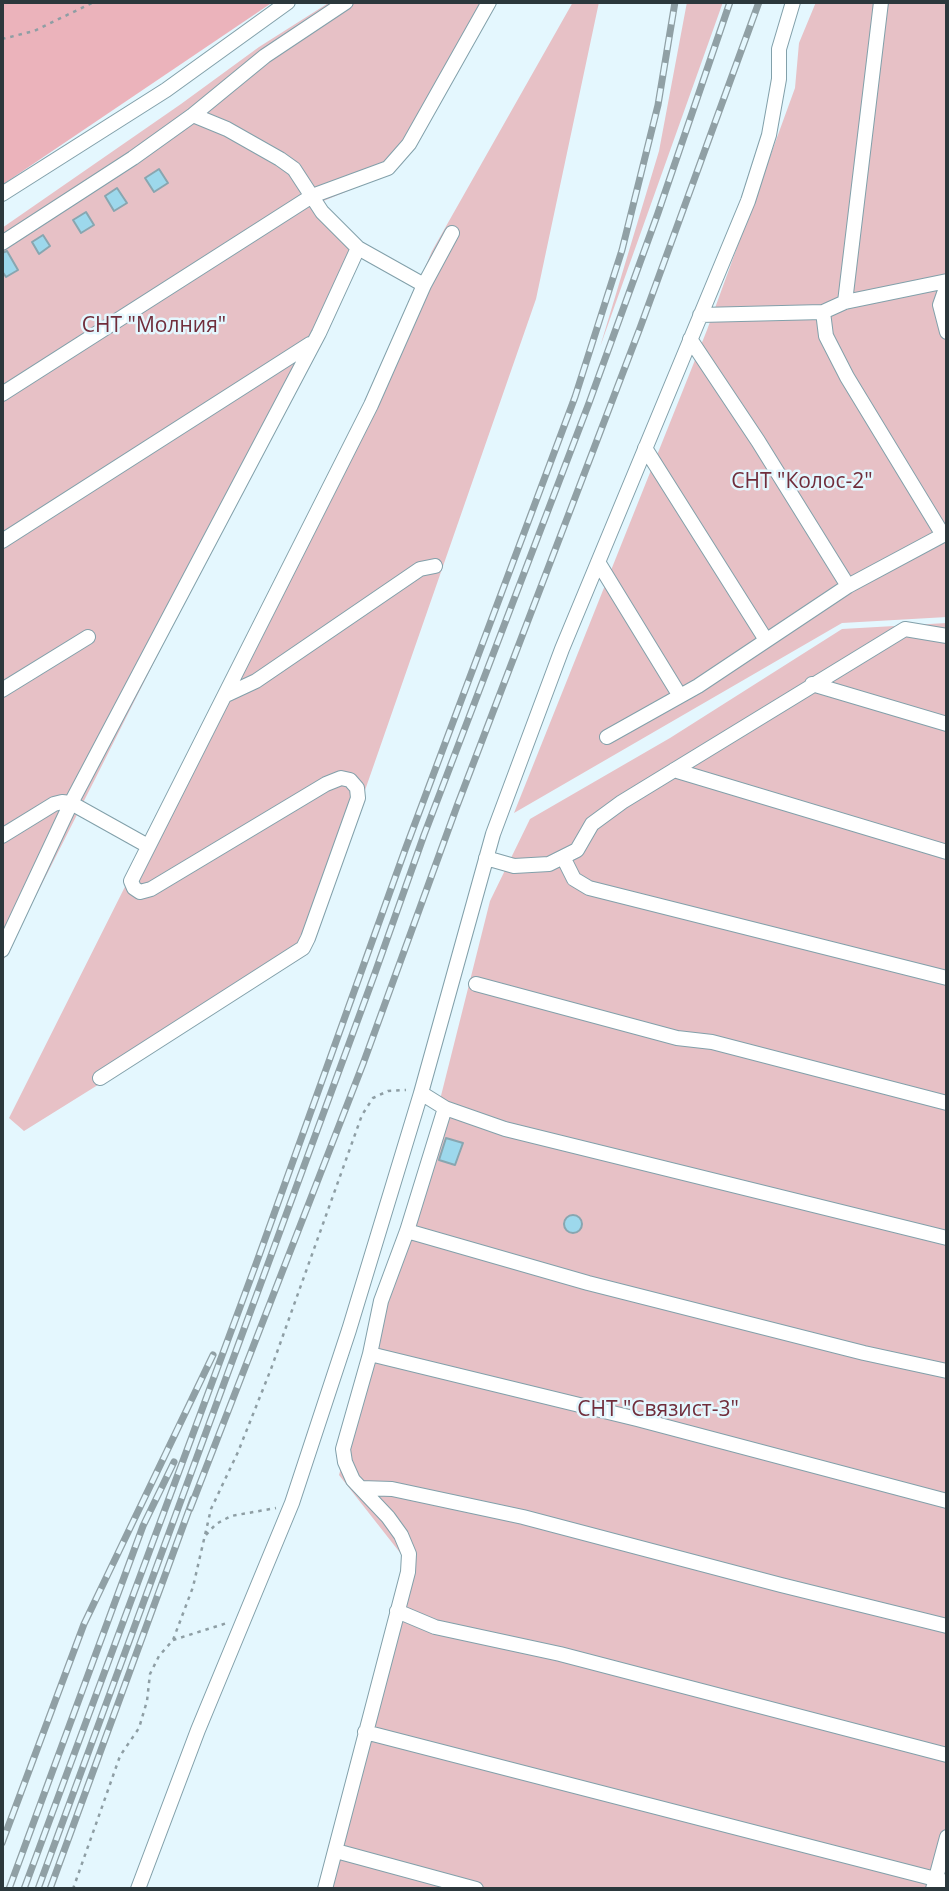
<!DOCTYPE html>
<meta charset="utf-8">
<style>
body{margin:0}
#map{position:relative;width:949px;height:1891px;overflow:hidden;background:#e4f7fe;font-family:"Open Sans",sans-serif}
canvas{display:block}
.frame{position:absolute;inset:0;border:4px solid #2b383c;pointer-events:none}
</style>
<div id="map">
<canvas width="949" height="1891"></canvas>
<div class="frame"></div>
</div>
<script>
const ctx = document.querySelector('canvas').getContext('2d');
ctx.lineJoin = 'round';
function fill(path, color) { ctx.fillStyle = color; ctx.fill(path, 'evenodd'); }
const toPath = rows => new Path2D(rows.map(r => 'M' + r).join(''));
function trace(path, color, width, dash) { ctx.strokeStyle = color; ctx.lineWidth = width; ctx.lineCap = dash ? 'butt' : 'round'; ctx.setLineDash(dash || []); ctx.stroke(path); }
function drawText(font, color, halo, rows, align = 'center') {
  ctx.font = font + ' "Open Sans",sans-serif'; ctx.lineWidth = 5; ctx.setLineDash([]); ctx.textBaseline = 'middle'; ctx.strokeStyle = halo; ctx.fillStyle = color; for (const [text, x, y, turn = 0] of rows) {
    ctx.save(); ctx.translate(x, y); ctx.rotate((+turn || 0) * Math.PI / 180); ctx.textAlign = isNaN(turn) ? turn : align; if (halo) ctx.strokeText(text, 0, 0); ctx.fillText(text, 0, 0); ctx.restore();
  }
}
fill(toPath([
 [330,2,497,2,415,145,402,164,387,175,321,202,334,220,365,245,2,963,2,228,181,104,259,47],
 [573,2,599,2,536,299,308,954,24,1131,9,1118,363,412,432,251],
 [687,2,723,2,600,347,659,151],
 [816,2,947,2,947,617,842,623,514,813,707,330,795,88,799,43],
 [947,623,947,1889,319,1889,405,1559,339,1475,407,1231,490,901,530,819,670,738,842,629]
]), '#e7c1c6');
fill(toPath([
 [2,2,273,2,2,185]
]), '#ebb3bb');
const building = toPath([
 [159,169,168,183,154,192,145,178,159,169],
 [117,188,127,203,114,211,105,196,117,188],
 [86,212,94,225,81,233,73,220,86,212],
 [43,235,50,246,39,254,32,242,43,235],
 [7,251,18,270,6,277,2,271,2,253,7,251],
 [446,1138,463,1143,455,1165,439,1160,446,1138],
 '564 1224a9 9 0 1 1 18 0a9 9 0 1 1-18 0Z'
]);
fill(building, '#9dd8ec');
trace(building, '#88a6b0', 2);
const minor = toPath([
 [193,115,227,129,280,159,294,169,322,212,358,248,424,285],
 [2,194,166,90,288,2],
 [2,243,133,158,193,115,265,56,346,2],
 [947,285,940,305,947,332],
 [845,302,881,2],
 [823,312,826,336,847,377,943,535],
 [700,315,823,312,845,302,947,281],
 [690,339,758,441,848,586],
 [2,394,312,196,388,168,409,144,489,2],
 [645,448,766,640],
 [2,541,310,344],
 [598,562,680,696],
 [812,684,947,724],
 [2,690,88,637],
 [226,695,256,681,420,569,435,566],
 [607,737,698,686,848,586,947,533],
 [674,770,947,852],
 [2,836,54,804,62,802,71,803,148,846],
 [563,857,574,879,589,888,947,978],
 [486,858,514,866,549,864,577,850,592,824,622,802,905,629,947,636],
 [2,950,71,803,319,333,358,248],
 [476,984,677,1038,712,1042,947,1103],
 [100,1078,292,955,303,948,308,938,358,798,357,788,350,780,341,778,326,784,151,889,140,892,134,888,131,881,371,405,424,285,452,233],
 [421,1093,445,1108,505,1129,947,1238],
 [407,1231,588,1283,864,1353,947,1371],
 [370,1354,637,1419,947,1501],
 [361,1488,392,1489,523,1517,781,1585,947,1626],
 [397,1611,435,1627,560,1654,947,1755],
 [365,1732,947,1882],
 [336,1851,476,1889],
 [138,1889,198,1730,292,1503,349,1330,421,1093,493,834,562,649,748,201,769,135,779,79,779,49,793,2],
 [325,1889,408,1572,409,1554,401,1535,388,1517,353,1480,345,1462,343,1449,370,1354,381,1301,407,1231,445,1108],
 [933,1889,947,1837]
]);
trace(minor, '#82a0aa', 16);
trace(toPath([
 [2,39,34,31,94,2],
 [206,1535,216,1524,231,1516,276,1508],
 [173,1640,227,1623],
 [73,1889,120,1756,139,1728,147,1701,150,1674,159,1656,173,1640,193,1587,211,1509,238,1452,271,1369,362,1115,373,1098,388,1091,406,1090]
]), '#8e9ea4', 2.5, [3.5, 5]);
trace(minor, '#fff', 14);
const rail = toPath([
 [190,1509,363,1064,457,806,640,328,759,2],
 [2,1843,84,1624,213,1355],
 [9,1889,143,1526,174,1462],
 [24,1889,256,1264,405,850,575,397,622,250,658,105,675,2],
 [38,1889,375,973,424,835,589,403,658,213,730,2],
 [50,1889,193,1499]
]);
trace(rail, '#90a0a5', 7);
trace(rail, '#e4f7fe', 4.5, [13]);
drawText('21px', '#702d3b', '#e4f7fe', [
 ["СНТ \"Молния\"",154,326],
 ["СНТ \"Колос-2\"",802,482],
 ["СНТ \"Связист-3\"",658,1410]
]);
</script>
